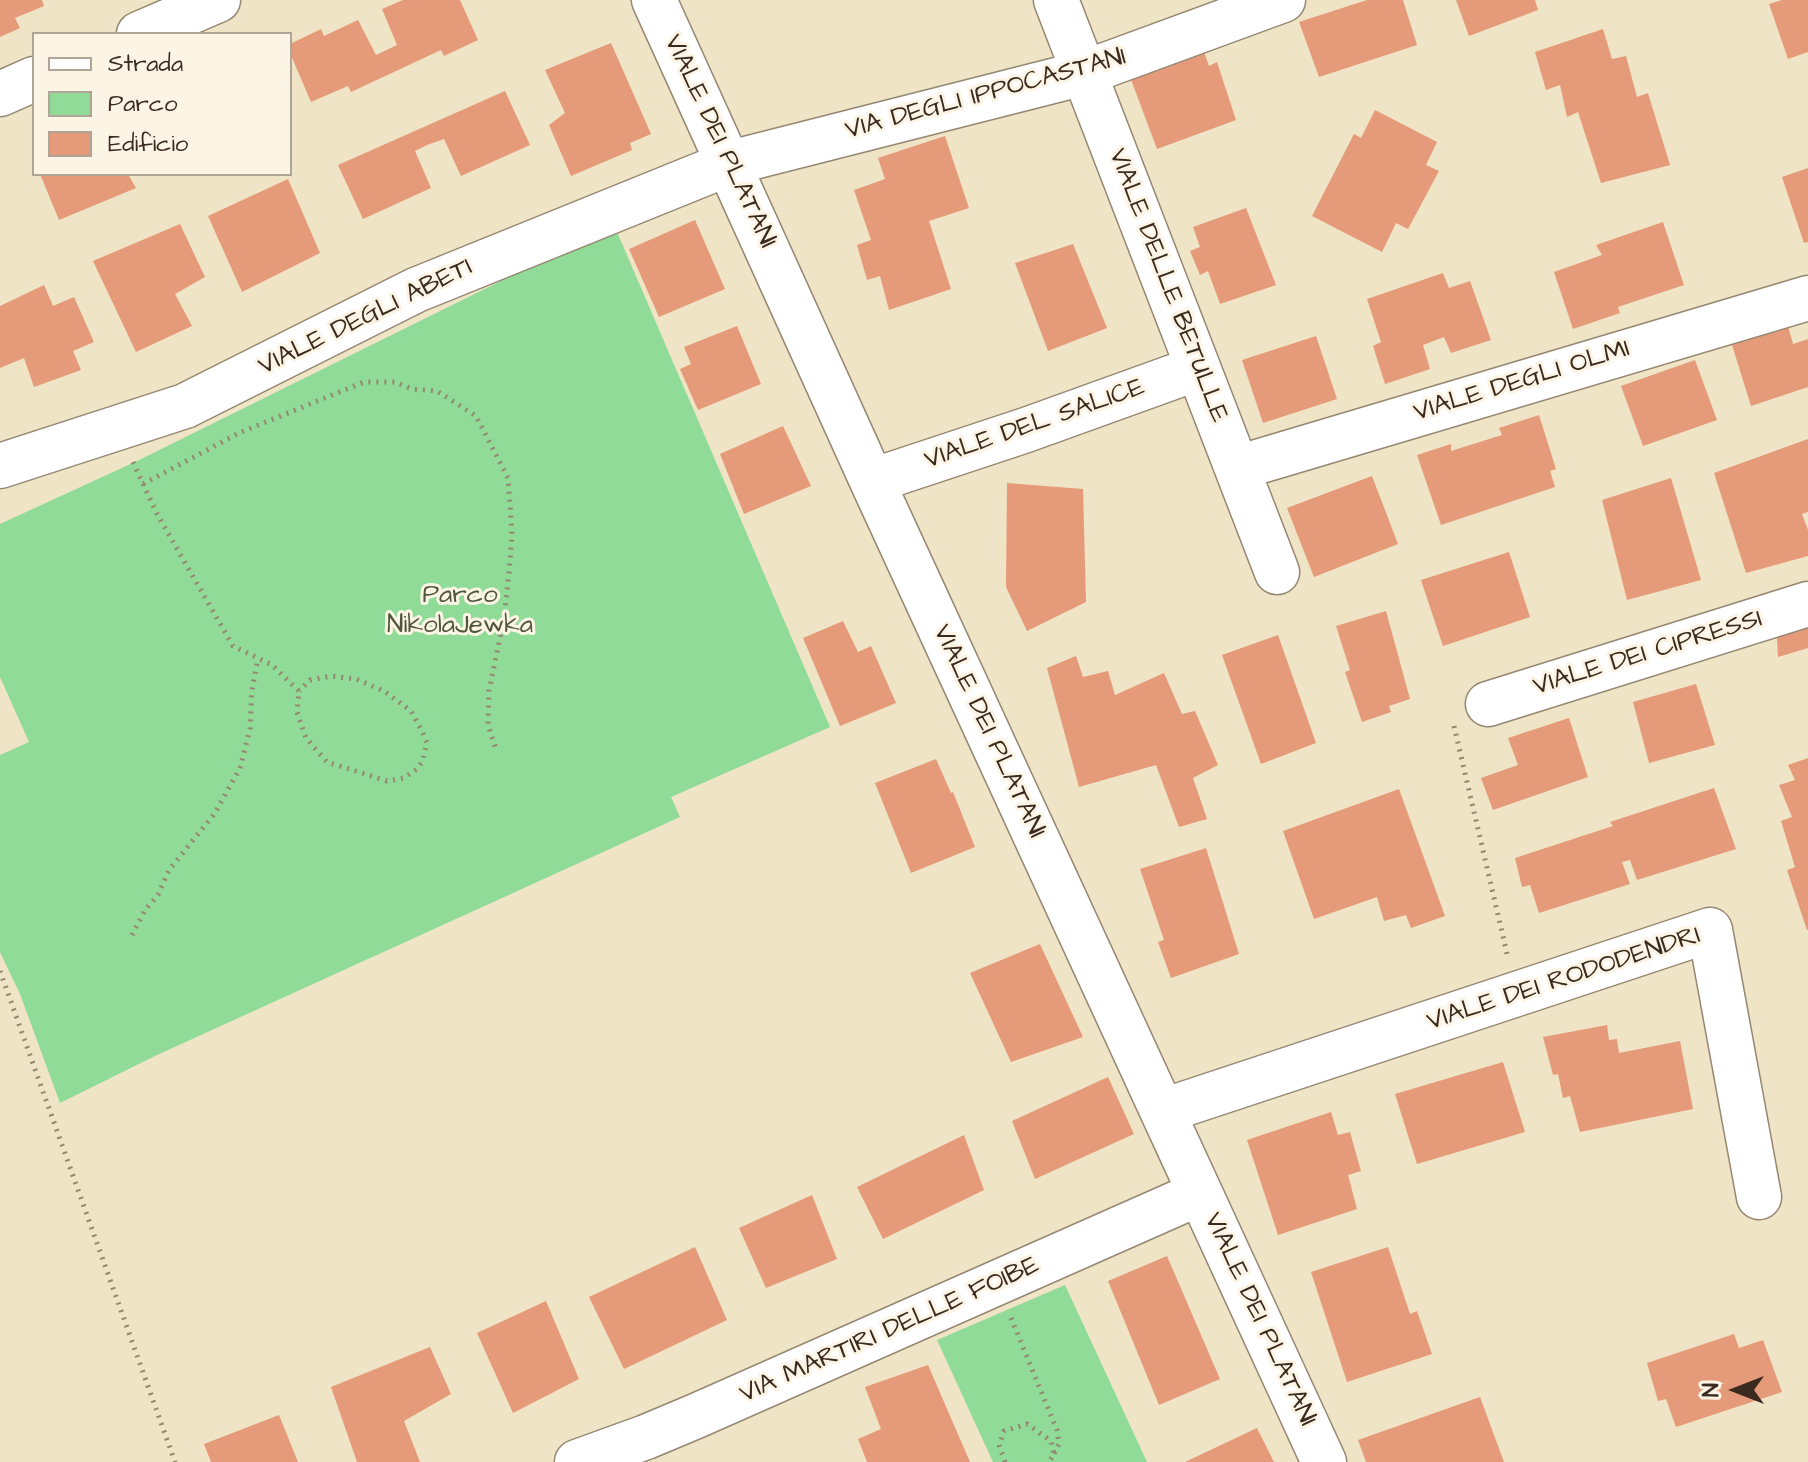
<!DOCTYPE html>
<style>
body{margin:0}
#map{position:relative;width:1808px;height:1462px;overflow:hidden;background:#efe4c5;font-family:"Architects Daughter",sans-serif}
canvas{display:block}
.legend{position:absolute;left:32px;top:32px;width:260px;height:144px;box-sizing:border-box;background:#fcf5e5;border:2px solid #afa495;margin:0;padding:10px 14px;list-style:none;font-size:24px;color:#3b2a1e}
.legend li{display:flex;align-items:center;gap:16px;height:40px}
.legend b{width:40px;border:2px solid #afa495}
.north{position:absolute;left:1696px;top:1350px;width:80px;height:80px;-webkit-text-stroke:6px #fcf5e5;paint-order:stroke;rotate:270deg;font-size:22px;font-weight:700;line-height:32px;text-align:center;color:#3b2a1e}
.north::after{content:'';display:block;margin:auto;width:28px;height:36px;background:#3b2a1e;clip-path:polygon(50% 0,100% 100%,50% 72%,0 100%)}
</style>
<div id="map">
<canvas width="1808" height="1462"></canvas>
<ul class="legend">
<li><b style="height:10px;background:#fff"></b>Strada</li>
<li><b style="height:22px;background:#8fdb97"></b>Parco</li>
<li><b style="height:22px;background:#e59a79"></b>Edificio</li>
</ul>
<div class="north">N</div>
</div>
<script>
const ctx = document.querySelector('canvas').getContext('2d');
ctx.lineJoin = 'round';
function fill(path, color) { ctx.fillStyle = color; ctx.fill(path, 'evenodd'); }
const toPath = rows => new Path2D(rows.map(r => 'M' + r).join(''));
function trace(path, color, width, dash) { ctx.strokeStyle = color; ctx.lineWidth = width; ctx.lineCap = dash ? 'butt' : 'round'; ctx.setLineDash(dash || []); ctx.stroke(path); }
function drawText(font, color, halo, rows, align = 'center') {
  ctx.font = font + ' "Architects Daughter",sans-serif'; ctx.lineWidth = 6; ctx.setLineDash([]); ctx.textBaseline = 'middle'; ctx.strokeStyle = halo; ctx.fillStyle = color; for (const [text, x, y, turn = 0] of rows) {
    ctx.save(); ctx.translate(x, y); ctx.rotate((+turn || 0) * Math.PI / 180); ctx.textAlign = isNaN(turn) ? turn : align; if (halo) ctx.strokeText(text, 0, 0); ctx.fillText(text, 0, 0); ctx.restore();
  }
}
fill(toPath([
 [614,225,830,727,671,797,680,817,157,1055,60,1103,20,994,0,952,0,755,29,742,0,677,0,524,137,461],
 [1065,1285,1147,1462,993,1462,937,1340]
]), '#8fdb97');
fill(toPath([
 [0,0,42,0,44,6,15,18,20,28,0,37],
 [403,0,460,0,478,40,444,56,441,50,351,92,348,86,311,102,290,53,290,44,321,29,324,36,358,20,376,55,397,45,382,9],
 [1367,0,1403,0,1417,45,1319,77,1299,22],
 [1456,0,1535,0,1538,10,1469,36],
 [1782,0,1808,0,1808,52,1788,59,1769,4],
 [1603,29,1612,59,1626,56,1637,97,1648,93,1670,165,1601,183,1578,112,1567,117,1560,85,1546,90,1535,52],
 [611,43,651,134,630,143,632,150,571,176,549,125,565,113,545,70],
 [1204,52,1209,66,1217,62,1236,120,1157,149,1130,77],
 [505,91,530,145,461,176,444,139,427,145,415,151,431,188,363,219,338,165],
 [1375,110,1437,142,1426,165,1439,171,1408,229,1396,223,1382,252,1312,216,1354,134,1361,138],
 [945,136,969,208,929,221,951,289,889,310,880,276,867,280,857,245,871,240,854,190,885,179,878,158],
 [1808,168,1808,242,1804,243,1782,177],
 [40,174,128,174,136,188,59,220],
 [288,179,320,253,242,292,208,216],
 [1246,208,1276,285,1220,304,1208,271,1200,275,1190,251,1200,247,1193,227],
 [695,220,725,289,659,317,629,249],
 [1663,222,1684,285,1618,307,1620,313,1573,329,1554,272,1602,255,1596,245],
 [180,224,205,277,175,294,192,326,136,352,93,261],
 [1073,244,1107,328,1048,351,1015,263],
 [1443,273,1449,288,1470,281,1491,340,1451,353,1444,337,1423,345,1430,369,1385,384,1373,346,1381,342,1367,299],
 [44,285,53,306,74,297,94,342,73,351,81,370,34,387,24,358,0,368,0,306],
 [737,326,761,384,698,410,680,369,691,364,684,347],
 [1788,326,1793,344,1808,339,1808,387,1751,406,1732,345],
 [1316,336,1337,399,1263,423,1242,360],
 [1695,360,1717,420,1643,446,1621,386],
 [1539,415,1556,469,1550,471,1555,487,1441,525,1417,455,1451,444,1451,451,1502,435,1499,428],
 [783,426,811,486,744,514,720,454],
 [1808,439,1808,512,1802,514,1808,530,1808,556,1746,573,1714,473],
 [1372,476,1398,544,1314,577,1287,508],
 [1671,478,1701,580,1627,600,1602,500],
 [1007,483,1083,489,1086,602,1027,631,1006,587],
 [1509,552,1530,617,1443,646,1421,580],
 [1808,610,1808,648,1778,657,1776,620],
 [1386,611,1410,699,1389,706,1391,712,1362,722,1345,672,1350,670,1336,626],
 [843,621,858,652,871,646,896,703,840,726,803,638],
 [1278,635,1316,743,1261,764,1222,655],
 [1076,656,1083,677,1108,671,1115,695,1164,673,1182,714,1195,711,1218,765,1193,778,1207,819,1179,827,1156,765,1079,787,1047,668],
 [1696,684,1715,745,1649,763,1633,702],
 [1569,718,1588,777,1493,810,1481,778,1518,765,1508,738],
 [1808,758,1808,930,1807,930,1787,870,1795,867,1781,821,1792,817,1779,785,1795,780,1788,765],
 [936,759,951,793,953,792,975,847,911,873,875,783],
 [1714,788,1736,849,1637,880,1630,860,1622,862,1630,884,1539,913,1530,885,1522,887,1515,858,1613,826,1610,822],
 [1399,789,1445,916,1411,928,1406,915,1384,921,1377,897,1314,919,1283,831],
 [1206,848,1239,954,1171,978,1158,942,1164,940,1140,869],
 [1040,944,1083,1037,1011,1062,970,973],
 [1607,1025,1609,1040,1617,1039,1619,1053,1680,1041,1693,1109,1580,1132,1570,1096,1563,1098,1558,1074,1553,1075,1543,1037],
 [1503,1062,1525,1132,1417,1164,1395,1094],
 [1108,1077,1134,1134,1035,1179,1012,1121],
 [1331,1112,1338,1135,1350,1132,1361,1171,1348,1175,1357,1209,1278,1235,1247,1140],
 [964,1135,984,1190,883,1239,857,1187],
 [812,1195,837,1259,766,1288,739,1228],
 [695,1247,727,1320,624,1369,589,1297],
 [1388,1247,1410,1314,1417,1311,1432,1354,1347,1382,1311,1272],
 [1167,1256,1220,1379,1159,1405,1108,1281],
 [546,1301,579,1379,513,1413,477,1333],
 [1734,1334,1739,1348,1763,1340,1782,1392,1676,1427,1666,1399,1658,1401,1647,1363],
 [430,1347,451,1394,404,1421,420,1462,357,1462,331,1387],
 [928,1365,970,1462,867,1462,858,1439,881,1429,865,1387],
 [1480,1397,1504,1462,1366,1462,1358,1440],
 [279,1415,298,1462,211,1462,204,1444],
 [1257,1428,1274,1462,1185,1462]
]), '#e59a79');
const minor = toPath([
 [654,0,872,481,1324,1462],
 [1056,0,1277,572],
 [139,34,218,0],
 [0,94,34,79],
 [0,466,185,406,416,290,730,163,1084,73,1283,0],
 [1237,468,1808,298],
 [872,481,1026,430,1198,368],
 [1488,704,1808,604],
 [1163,1111,1710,930,1759,1197],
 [577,1462,646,1437,696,1416,1200,1193]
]);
trace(minor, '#958772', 47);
trace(toPath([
 [133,462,157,514,233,646,272,665,299,691,297,712,306,738,327,762,387,781,404,778,417,769,422,762,427,743,422,731,411,711,384,691,356,679,331,676,310,680,299,691],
 [143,484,239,433,364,382,395,382,412,389,437,391,476,416,508,478,510,504,512,535,509,573,504,618,489,691,488,725,496,749],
 [1454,726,1508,958],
 [132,935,145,910,158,895,169,870,215,813,240,768,250,729,252,690,258,658],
 [0,971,175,1462],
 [1011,1318,1057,1430,1059,1444,1054,1454],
 [1005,1462,999,1445,1004,1431,1027,1424,1051,1441,1054,1454,1049,1462]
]), '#958772', 5, [2, 6]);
trace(minor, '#fff', 44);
drawText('26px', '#3b2a1e', '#fcf5e5', [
 ["VIA DEGLI IPPOCASTANI",986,95,-15],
 ["VIALE DEI PLATANI",719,142,65],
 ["VIALE DELLE BETULLE",1167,286,69],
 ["VIALE DEGLI ABETI",366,318,-26],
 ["VIALE DEGLI OLMI",1522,382,-17],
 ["VIALE DEL SALICE",1035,425,-19],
 ["VIALE DEI CIPRESSI",1648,654,-17],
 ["VIALE DEI PLATANI",988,732,65],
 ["VIALE DEI RODODENDRI",1564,980,-18],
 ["VIALE DEI PLATANI",1259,1320,65],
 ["VIA MARTIRI DELLE FOIBE",890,1331,-24]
]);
drawText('26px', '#50563c', '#fcf5e5', [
 ["Parco",460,597],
 ["NikolaJewka",460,627]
]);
</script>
